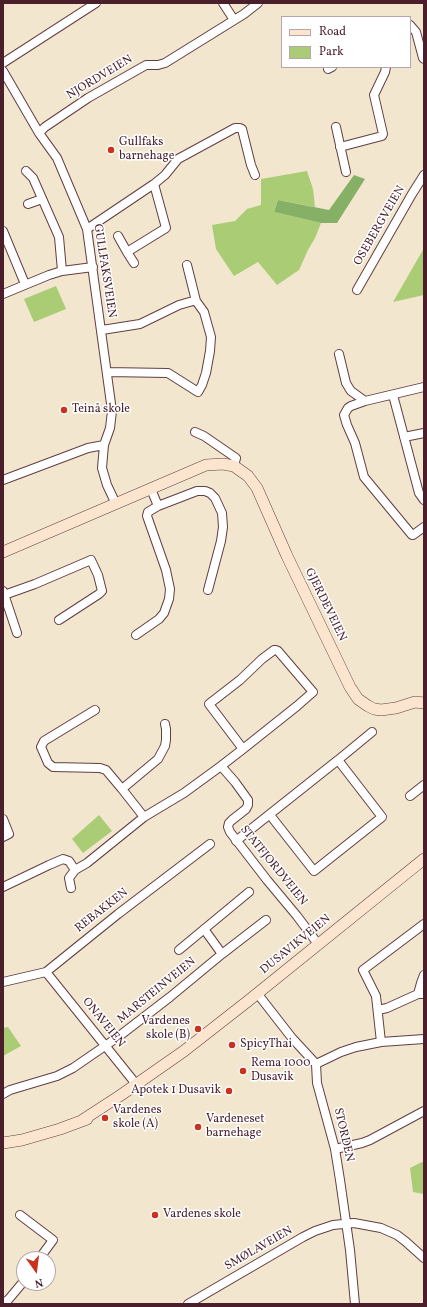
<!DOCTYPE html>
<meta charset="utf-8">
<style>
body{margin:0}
#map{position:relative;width:427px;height:1307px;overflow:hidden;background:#f2e7ce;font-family:Vollkorn,serif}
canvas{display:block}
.frame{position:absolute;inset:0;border:4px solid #4a1f2b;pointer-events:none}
.legend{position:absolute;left:281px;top:16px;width:130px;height:52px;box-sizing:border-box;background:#fff;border:1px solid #b7a5aa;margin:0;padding:5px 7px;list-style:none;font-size:12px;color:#4a1f2b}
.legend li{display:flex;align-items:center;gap:8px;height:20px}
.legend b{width:20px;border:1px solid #b7a5aa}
.north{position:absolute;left:16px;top:1251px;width:40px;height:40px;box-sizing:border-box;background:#fff;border:1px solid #b7a5aa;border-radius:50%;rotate:166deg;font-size:11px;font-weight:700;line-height:16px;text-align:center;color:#4a1f2b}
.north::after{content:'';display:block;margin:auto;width:14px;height:18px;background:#c8321e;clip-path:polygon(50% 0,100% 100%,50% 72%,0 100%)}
</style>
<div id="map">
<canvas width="427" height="1307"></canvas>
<div class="frame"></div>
<ul class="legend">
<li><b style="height:5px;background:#fce5cf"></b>Road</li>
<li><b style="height:11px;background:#a9cc75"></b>Park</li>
</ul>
<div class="north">N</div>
</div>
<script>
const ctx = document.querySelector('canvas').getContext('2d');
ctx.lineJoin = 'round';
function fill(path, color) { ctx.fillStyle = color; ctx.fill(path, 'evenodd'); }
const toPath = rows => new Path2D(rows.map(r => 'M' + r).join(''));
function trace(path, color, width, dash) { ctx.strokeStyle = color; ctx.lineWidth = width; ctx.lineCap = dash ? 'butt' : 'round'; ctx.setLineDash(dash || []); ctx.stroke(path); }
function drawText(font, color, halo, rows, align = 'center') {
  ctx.font = font + ' Vollkorn,serif'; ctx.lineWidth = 3; ctx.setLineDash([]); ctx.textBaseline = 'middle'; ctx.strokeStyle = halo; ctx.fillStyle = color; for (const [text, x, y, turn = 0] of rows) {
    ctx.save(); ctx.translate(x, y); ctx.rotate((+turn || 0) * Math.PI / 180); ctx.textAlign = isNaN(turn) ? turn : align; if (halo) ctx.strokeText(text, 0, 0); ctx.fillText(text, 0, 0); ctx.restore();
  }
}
fill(toPath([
 [307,171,313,189,315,207,278,200,274,212,321,223,315,238,308,250,299,270,277,285,258,262,234,276,216,249,212,225,235,221,247,209,261,205,261,179],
 [424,248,424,295,393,302],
 [56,286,66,309,34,322,24,299],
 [99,815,112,831,83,853,72,839],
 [8,1027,21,1046,3,1056,3,1028],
 [424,1161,424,1194,413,1192,410,1168]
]), '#a9cc75');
fill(toPath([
 [354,175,365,179,337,223,321,223,274,212,278,200,329,210]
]), '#86b066');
const street = toPath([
 [223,3,234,20],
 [410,25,416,32,423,58,424,59],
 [3,63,96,3],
 [328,69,332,67],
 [3,71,39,133,57,158,87,229,112,411,110,428,104,445,102,468,107,485,116,504],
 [336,127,346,172],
 [39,133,45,127,88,98,146,65,158,65,165,63,244,14,258,3],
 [340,147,382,136,383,134,374,95,385,72,386,67],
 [26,171,33,178,59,237,62,271],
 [28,204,42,199],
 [87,229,154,184,165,175,178,159,235,128,240,128,242,129,251,165,255,175],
 [3,231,25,284],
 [118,236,127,252],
 [134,263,127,252,166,228,154,184],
 [187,265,196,301],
 [357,290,412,194,424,175],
 [3,294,49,275,62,271,93,267],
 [102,330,140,324,179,305,193,301,196,301,204,312,211,337,210,351,206,373,202,385,198,392,168,373,107,372],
 [339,354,346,383,349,388,351,391,365,401,351,406,348,408,344,415,347,425,355,443,364,477,412,535,413,535,424,527],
 [393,395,419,493,424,500],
 [365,401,424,387],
 [195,432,204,436,236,458,234,466],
 [404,437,424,433],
 [3,480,88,448,104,445],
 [151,489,158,506,197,491,205,491,210,493,215,498,222,513,223,527,221,541,208,590],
 [3,591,17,633],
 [4,595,35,584,91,560,98,575,102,591,99,594,59,620],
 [136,635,159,619,164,613,169,599,170,589,166,570,147,516,148,512,158,506],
 [95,710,44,741,41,747,45,756,48,763,53,767,100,768,106,770,122,789,144,817],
 [338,760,372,732],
 [221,766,235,782,248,800,248,805,246,809,232,820,229,823,228,827,230,832,267,880,297,916,318,944],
 [122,789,158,759,165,746,166,740,166,729,165,724],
 [410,796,424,785],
 [3,819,9,834,3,837],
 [236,841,338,760,382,817,314,871,270,815],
 [3,887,49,865,63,859,69,861,75,870],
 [71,888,69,878,75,870,87,863,144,817,184,793,221,766,243,749,297,706,313,692,278,651,276,650,274,650,262,659,240,680,209,704,243,749],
 [204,929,222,954],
 [179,950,249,892],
 [46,972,140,1089],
 [3,982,46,972,118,914,210,844],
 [257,993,292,1038,316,1064,317,1083,335,1149,340,1180,350,1250,355,1304],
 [418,994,421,983,424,975],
 [378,1010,387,1008,418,994,424,994],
 [381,1042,376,996,363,970,424,924],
 [316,1064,341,1052,356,1047,381,1042,424,1039],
 [3,1094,10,1090,57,1076,73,1068,118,1037,170,997,222,954,266,920],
 [335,1149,362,1143,370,1140,424,1111],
 [20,1215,53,1240,39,1259],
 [3,1303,8,1300,24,1281],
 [188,1304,303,1237,315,1231,333,1225,354,1223,381,1228,397,1235,405,1241,424,1258]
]);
const secondary = toPath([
 [3,552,206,465,223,464,234,466,248,476,257,488,287,556,350,687,358,699,368,706,374,709,381,710,396,708,415,702,424,703],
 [81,1121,121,1095,184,1051,248,1001,424,859],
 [3,1143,22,1140,60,1129,87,1119]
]);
trace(street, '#633d43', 10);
trace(secondary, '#633d43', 12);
trace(street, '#fff', 8);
trace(secondary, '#fce5cf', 11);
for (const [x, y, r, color] of [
 [111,150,4,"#c8321e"],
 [64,410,4,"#c8321e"],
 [198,1029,4,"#c8321e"],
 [232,1045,4,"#c8321e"],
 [243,1071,4,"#c8321e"],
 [229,1091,4,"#c8321e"],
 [105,1118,4,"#c8321e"],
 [198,1127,4,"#c8321e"],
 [155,1215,4,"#c8321e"]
]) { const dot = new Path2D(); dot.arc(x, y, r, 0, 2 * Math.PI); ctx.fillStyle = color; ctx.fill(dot); trace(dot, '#fff', 1.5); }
drawText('12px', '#4a1f2b', '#fff', [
 ["NJORDVEIEN",100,78,-31],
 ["OSEBERGVEIEN",380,226,-60],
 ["GULLFAKSVEIEN",104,271,81],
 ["GJERDEVEIEN",325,605,64],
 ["STATFJORDVEIEN",273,866,51],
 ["REBAKKEN",102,911,-38],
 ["DUSAVIKVEIEN",296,945,-39],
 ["MARSTEINVEIEN",157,991,-39],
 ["ONAVEIEN",103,1023,51],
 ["STORDEN",343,1135,77],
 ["SMØLAVEIEN",259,1249,-30]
]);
drawText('12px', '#4a1f2b', '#fff', [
 ["Gullfaks",119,143],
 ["barnehage",119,157],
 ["Teinå skole",72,410],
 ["Vardenes",190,1022,"right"],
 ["skole (B)",190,1036,"right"],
 ["SpicyThai",240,1045],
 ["Rema 1000",251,1064],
 ["Dusavik",251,1078],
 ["Apotek 1 Dusavik",221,1091,"right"],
 ["Vardenes",113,1111],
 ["skole (A)",113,1125],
 ["Vardeneset",206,1120],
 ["barnehage",206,1134],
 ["Vardenes skole",163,1215]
], 'left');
</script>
